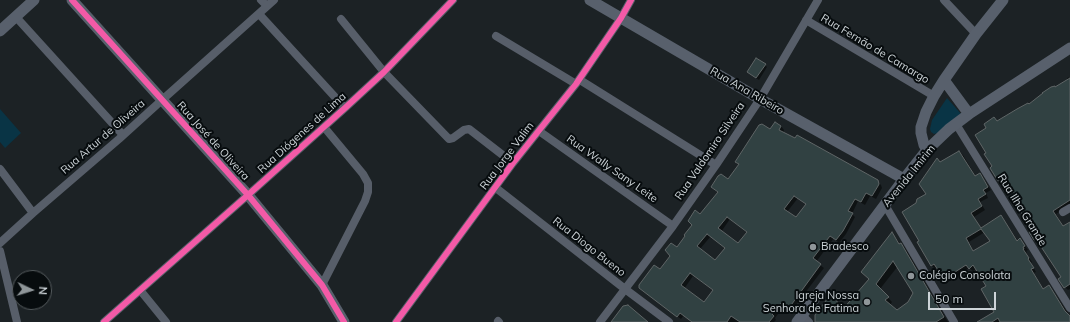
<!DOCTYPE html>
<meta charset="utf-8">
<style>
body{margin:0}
#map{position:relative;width:1070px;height:322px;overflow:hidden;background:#1c2225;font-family:Mulish,sans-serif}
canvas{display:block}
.north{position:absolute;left:12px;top:270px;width:40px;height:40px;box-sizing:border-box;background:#070c0e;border:1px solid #565c5f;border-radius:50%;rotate:94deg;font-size:11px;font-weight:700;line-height:16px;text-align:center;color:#cdd4d8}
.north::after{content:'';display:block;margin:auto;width:14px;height:18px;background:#8f9699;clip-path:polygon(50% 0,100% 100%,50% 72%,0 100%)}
.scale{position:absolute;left:928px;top:292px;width:68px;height:18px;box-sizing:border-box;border:2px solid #cdd4d8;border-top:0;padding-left:5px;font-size:12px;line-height:14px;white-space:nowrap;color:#cdd4d8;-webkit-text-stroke:3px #070c0e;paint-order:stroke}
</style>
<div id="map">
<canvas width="1070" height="322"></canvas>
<div class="north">N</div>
<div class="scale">50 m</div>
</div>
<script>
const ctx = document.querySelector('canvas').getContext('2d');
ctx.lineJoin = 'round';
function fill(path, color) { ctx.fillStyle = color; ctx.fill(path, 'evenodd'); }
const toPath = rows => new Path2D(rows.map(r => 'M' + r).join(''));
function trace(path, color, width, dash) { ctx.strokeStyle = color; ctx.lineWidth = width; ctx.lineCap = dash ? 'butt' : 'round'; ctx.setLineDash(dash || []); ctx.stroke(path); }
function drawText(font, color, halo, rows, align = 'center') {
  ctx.font = font + ' Mulish,sans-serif'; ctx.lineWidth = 4; ctx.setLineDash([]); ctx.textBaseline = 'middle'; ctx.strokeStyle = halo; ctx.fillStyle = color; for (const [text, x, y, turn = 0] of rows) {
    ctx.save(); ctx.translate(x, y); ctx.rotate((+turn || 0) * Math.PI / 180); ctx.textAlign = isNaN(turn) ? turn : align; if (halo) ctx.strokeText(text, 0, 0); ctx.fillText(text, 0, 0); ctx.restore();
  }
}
fill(toPath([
 [947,98,962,115,938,133,934,134,931,132,930,129,932,120],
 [0,109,21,133,5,148,0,142]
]), '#093445');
fill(toPath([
 [765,65,767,67,759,80,750,74],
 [1070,77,1070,205,1056,214,1064,227,1070,223,1070,289,1068,290,1065,287,1062,278,1031,232,1032,232,1022,204,1014,191,1011,193,1004,183,1002,184,999,181,994,167,997,122,1029,105,1069,80,1067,78],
 [781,126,784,130,783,133,877,181,881,185,882,188,876,199,870,196,865,205,858,201,852,214,855,217,846,234,839,243,834,238,816,262,824,268,792,310,785,305,775,318,776,320,774,322,693,322,684,315,681,319,644,291,718,193,712,187,729,180,740,165,737,162,771,130],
 [798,198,806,204,796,219,787,212],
 [730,219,748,233,739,245,721,232],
 [711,236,726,248,715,261,700,249],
 [693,276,714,290,704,304,684,289],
 [959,152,963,155,976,177,980,175,983,178,991,190,986,193,988,198,980,202,985,210,974,217,981,228,1001,217,1004,220,1018,241,1020,240,1028,250,1026,251,1027,252,1026,253,1032,262,1031,263,1036,272,1034,273,1044,290,1049,286,1052,290,1070,316,1070,322,984,322,996,312,988,286,977,269,973,271,969,268,948,282,945,278,938,267,935,269,931,265,920,242,917,204,927,194,940,163],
 [985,232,991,241,974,252,969,242],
 [892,234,896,238,900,244,901,244,905,248,948,322,862,322,870,279],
 [898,266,914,293,909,303,897,311,890,305,892,302,880,289]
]), '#0007');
const building = toPath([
 [756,58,766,64,756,78,747,72,756,58],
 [1070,78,1070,200,1053,211,1063,226,1070,222,1070,284,1064,288,1058,279,1061,277,1036,239,1034,240,1029,232,1031,231,1029,225,1017,206,1020,203,1011,188,1007,190,1000,180,998,181,990,168,992,166,984,154,986,153,975,135,986,128,984,124,994,117,997,121,1017,109,1028,103,1029,104,1043,93,1042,93,1051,87,1055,86,1055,87,1070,78],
 [775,122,781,126,779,130,795,138,797,135,878,180,879,184,878,186,872,196,866,193,861,202,855,199,848,211,853,213,843,231,836,240,830,236,813,258,821,264,789,308,781,303,772,314,774,316,769,322,740,322,731,316,727,322,692,322,680,313,677,317,639,288,639,285,654,265,660,269,670,256,665,250,671,243,677,247,685,236,684,235,692,225,688,221,695,210,700,214,718,192,711,187,718,176,721,174,728,179,739,164,735,162,759,125,762,124,770,129,775,122],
 [794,196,806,204,796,217,784,209,794,196],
 [727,217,747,232,738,243,718,228,727,217],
 [707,234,725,248,715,260,697,246,707,234],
 [690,273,713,290,704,302,681,285,690,273],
 [959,151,975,176,980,173,988,187,983,190,986,194,978,199,982,206,971,213,981,228,1001,215,1017,241,1020,238,1025,246,1023,247,1024,249,1023,249,1029,258,1028,259,1034,268,1031,269,1043,289,1049,285,1065,311,1070,316,1070,322,1000,322,998,318,992,322,977,322,994,312,981,289,986,286,973,265,969,269,966,265,944,279,934,264,931,266,917,242,919,241,902,212,916,203,917,199,926,194,919,184,937,158,940,162,959,151],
 [981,229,990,241,973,251,966,238,981,229],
 [892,232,899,244,901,243,944,317,936,322,815,322,815,315,831,294,843,309,869,279,861,272,892,232],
 [893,261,913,293,908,302,897,310,885,300,889,297,876,284,893,261],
 [628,305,648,322,611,322,623,306,628,305]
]);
fill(building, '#314142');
trace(building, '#5f6566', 1);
trace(toPath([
 [261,0,267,6],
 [944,0,976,34],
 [259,14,345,108],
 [16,17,123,135],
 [341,19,384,72,449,139,453,138,464,130,469,129,513,163],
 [806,20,934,96],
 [496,36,576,84],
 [580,80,716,165],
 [956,124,1070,308],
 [539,131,673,226],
 [0,169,33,213],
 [496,188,625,289,669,322],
 [885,205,954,322],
 [1063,212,1070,208],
 [0,243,33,213,119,139,162,100,274,0],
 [0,251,17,322],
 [322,285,365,201,368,192,368,183,363,174,324,127],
 [140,290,166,322],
 [802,315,809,322],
 [498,321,499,322],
 [104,322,248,195,345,108,384,72,453,0],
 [396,322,513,163,576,84,621,18,631,0],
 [600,322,673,226,716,165,760,99,818,0]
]), '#575e69', 8);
trace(toPath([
 [72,0,248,195,322,285,344,322],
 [590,0,760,99,904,179],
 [0,31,34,0],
 [944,80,969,114],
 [927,150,924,145,921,133,921,127,926,112,934,96,944,80,976,34,1003,0],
 [797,322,904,179,927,150,949,129,969,114,1070,48]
]), '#58606c', 11);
trace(toPath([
 [72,0,248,195,322,285,344,322],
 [104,322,248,195,345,108,384,72,453,0],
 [396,322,513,163,576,84,621,18,631,0]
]), '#f35aa7', 6);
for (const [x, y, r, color] of [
 [813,247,4,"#8f9699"],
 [911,276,4,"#8f9699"],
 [867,302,4,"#8f9699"]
]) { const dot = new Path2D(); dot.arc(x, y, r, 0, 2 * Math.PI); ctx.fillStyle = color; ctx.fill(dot); trace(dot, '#070c0e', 1.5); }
drawText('11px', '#cdd4d8', '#070c0e', [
 ["Rua Fernão de Camargo",875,49,31],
 ["Rua Ana Ribeiro",747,91,30],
 ["Rua Diógenes de Lima",302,133,-42],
 ["Rua Artur de Oliveira",103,137,-41],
 ["Rua José de Oliveira",213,141,48],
 ["Rua Valdomiro Silveira",710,151,-56],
 ["Rua Jorge Valim",507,156,-53],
 ["Rua Wally Sany Leite",612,169,35],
 ["Avenida Imirim",909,176,-51],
 ["Rua Ilha Grande",1022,210,58],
 ["Rua Diogo Bueno",589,247,38]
]);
drawText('11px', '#cdd4d8', '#070c0e', [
 ["Bradesco",821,247],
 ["Colégio Consolata",919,276],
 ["Igreja Nossa",859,296,"right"],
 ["Senhora de Fatima",859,309,"right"]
], 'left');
</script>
